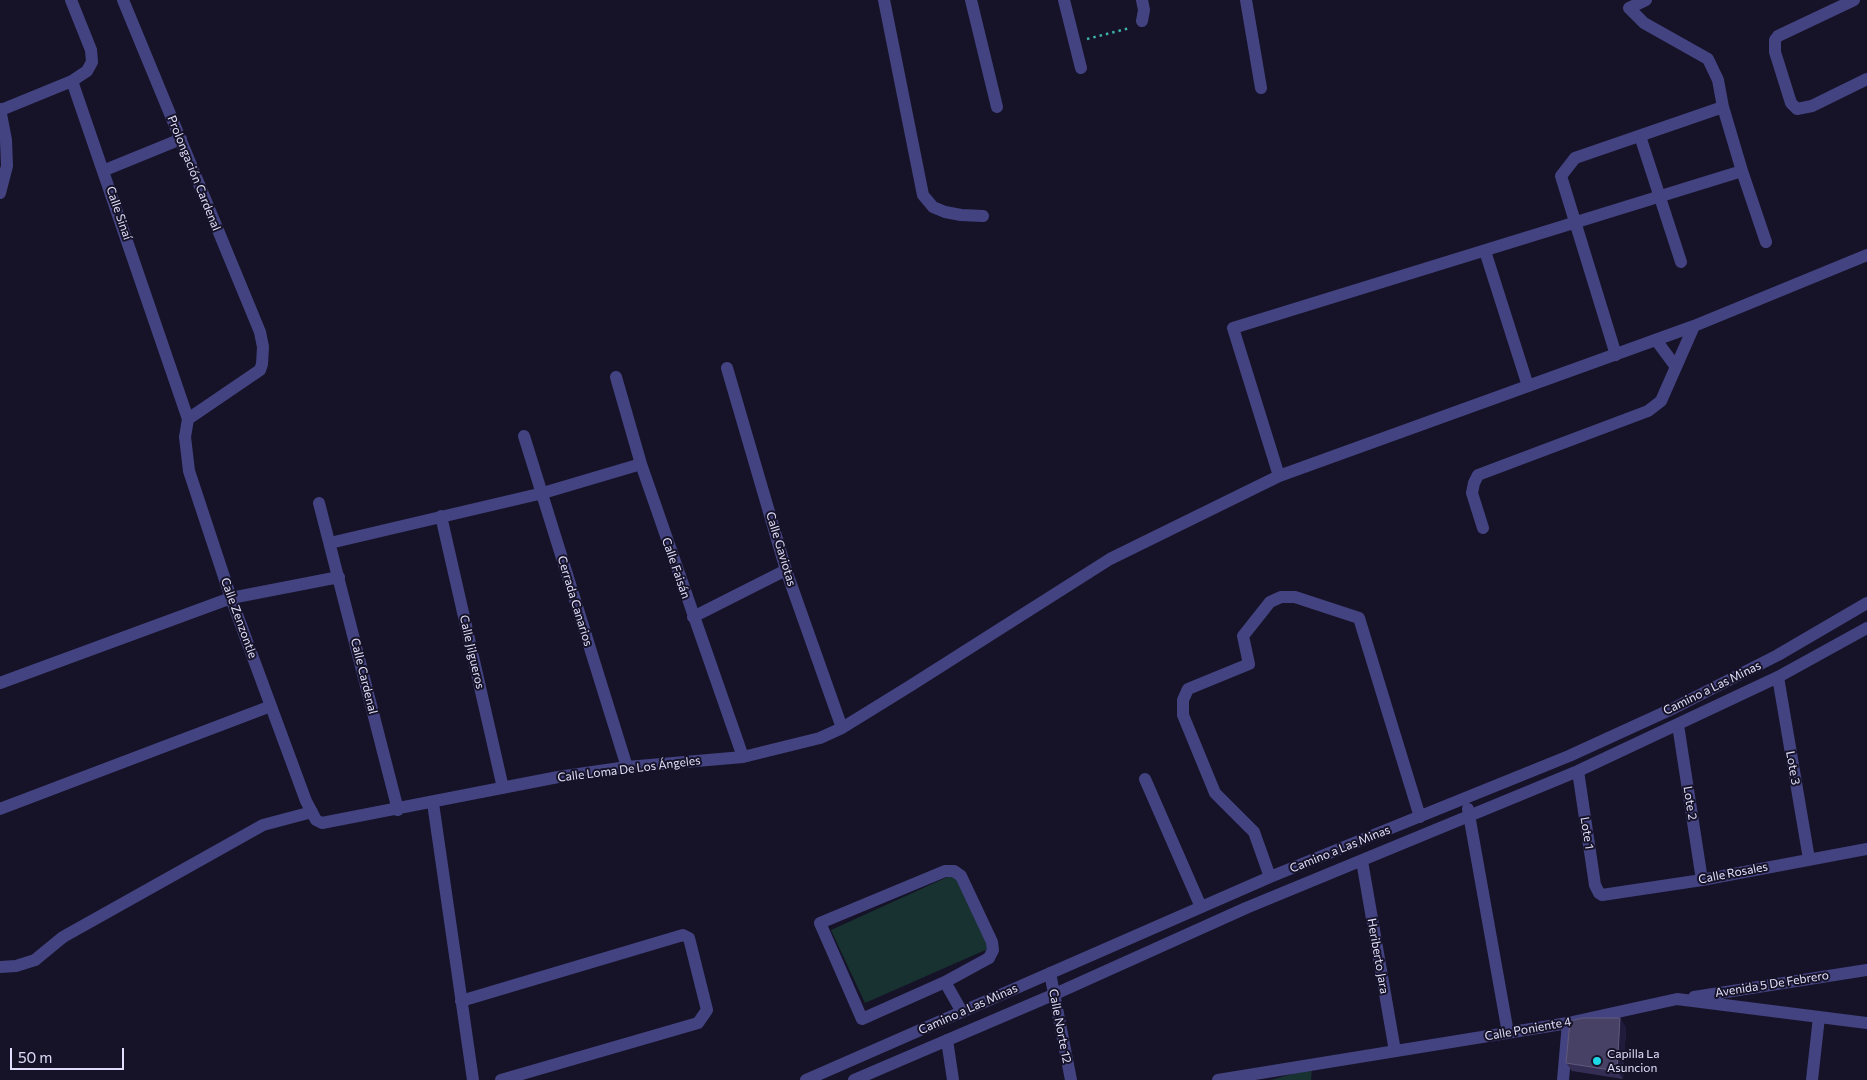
<!DOCTYPE html>
<meta charset="utf-8">
<style>
body{margin:0}
#map{position:relative;width:1867px;height:1080px;overflow:hidden;background:#161328;font-family:Commissioner,sans-serif}
canvas{display:block}
.scale{position:absolute;left:10px;top:1048px;width:114px;height:22px;box-sizing:border-box;border:2px solid #e1defc;border-top:0;padding-left:6px;font-size:15px;line-height:18px;white-space:nowrap;color:#e1defc;-webkit-text-stroke:4px #161328;paint-order:stroke}
</style>
<div id="map">
<canvas width="1867" height="1080"></canvas>
<div class="scale">50 m</div>
</div>
<script>
const ctx = document.querySelector('canvas').getContext('2d');
ctx.lineJoin = 'round';
function fill(path, color) { ctx.fillStyle = color; ctx.fill(path, 'evenodd'); }
const toPath = rows => new Path2D(rows.map(r => 'M' + r).join(''));
function trace(path, color, width, dash) { ctx.strokeStyle = color; ctx.lineWidth = width; ctx.lineCap = dash ? 'butt' : 'round'; ctx.setLineDash(dash || []); ctx.stroke(path); }
function drawText(font, color, halo, rows, align = 'center') {
  ctx.font = font + ' Commissioner,sans-serif'; ctx.lineWidth = 4; ctx.setLineDash([]); ctx.textBaseline = 'middle'; ctx.strokeStyle = halo; ctx.fillStyle = color; for (const [text, x, y, turn = 0] of rows) {
    ctx.save(); ctx.translate(x, y); ctx.rotate((+turn || 0) * Math.PI / 180); ctx.textAlign = isNaN(turn) ? turn : align; if (halo) ctx.strokeText(text, 0, 0); ctx.fillText(text, 0, 0); ctx.restore();
  }
}
fill(toPath([
 [954,874,990,948,865,1003,831,930],
 [1312,1068,1311,1080,1271,1080]
]), '#173230');
trace(toPath([
 [1087,39,1130,28]
]), '#3db0a7', 2.5, [2.5, 4]);
trace(toPath([
 [123,0,260,332,263,347,262,364,260,370,188,419],
 [884,0,923,195,933,207,945,212,961,215,983,216],
 [971,0,997,107],
 [1064,0,1081,68],
 [1246,0,1261,88],
 [1646,0,1629,8,1644,23,1708,59,1718,80,1723,107],
 [1854,0,1778,36,1775,40,1775,52,1791,103,1797,109,1812,106,1867,79],
 [1142,21,1144,10,1142,0],
 [72,81,188,419,185,437,189,471,231,598,306,801,316,820,322,823,558,777,627,767,743,757,820,738,842,728,910,686,1110,559,1279,476,1694,326,1867,255],
 [0,109,6,140,7,166,0,193],
 [1,110,72,81,87,71,92,62,91,50,71,0],
 [1640,136,1681,262],
 [105,170,181,139],
 [1485,251,1528,386],
 [1656,340,1676,367],
 [1616,355,1561,176,1575,158,1723,107,1742,171],
 [727,368,786,570,842,728],
 [616,377,641,464,743,757],
 [524,436,627,767],
 [1279,476,1233,328,1742,171,1766,242],
 [319,503,398,810],
 [441,516,503,788],
 [1483,528,1472,493,1474,483,1478,475,1648,411,1661,401,1694,326],
 [330,543,543,493,641,464],
 [693,617,786,570],
 [1778,677,1809,859],
 [0,683,231,598,339,577],
 [1678,725,1702,880],
 [1578,771,1595,885,1599,893,1602,895,1702,880,1867,849],
 [1145,779,1201,907],
 [433,803,473,1080],
 [0,809,271,706],
 [1468,809,1508,1033],
 [1362,861,1395,1051],
 [1270,877,1254,832,1215,793,1183,715,1183,700,1188,689,1249,664,1243,636,1270,602,1281,597,1295,597,1359,618,1420,817],
 [0,967,16,966,35,960,63,937,263,825,312,812],
 [1050,973,1071,1080],
 [945,982,989,958,993,950,992,942,961,876,954,871,945,871,820,923,862,1019,945,982,962,1012],
 [1694,997,1867,970],
 [461,1001,683,935,689,938,707,1010,698,1023,501,1080],
 [947,1040,953,1080],
 [806,1080,1270,877,1569,756,1674,708,1778,655,1867,603],
 [854,1080,1055,994,1246,908,1578,771,1778,677,1867,628],
 [1218,1080,1568,1023,1677,999,1867,1023],
 [1563,1080,1568,1023],
 [1812,1080,1819,1017]
]), '#444382', 12);
fill(toPath([
 [1626,1027,1623,1079,1572,1071,1566,1063]
]), '#352e54');
fill(toPath([
 [1620,1018,1626,1027,1623,1079,1617,1071]
]), '#211b3b');
const building = toPath([
 [1583,1018,1620,1018,1617,1071,1566,1063,1570,1021,1583,1018]
]);
fill(building, '#474166');
trace(building, '#605a7d', 1);
for (const [x, y, r, color] of [
 [1597,1061,5,"#1ed8e8"]
]) { const dot = new Path2D(); dot.arc(x, y, r, 0, 2 * Math.PI); ctx.fillStyle = color; ctx.fill(dot); trace(dot, '#161328', 2); }
drawText('12px', '#e1defc', '#161328', [
 ["Prolongación Cardenal",194,173,68],
 ["Calle Sinaí",119,213,71],
 ["Calle Gaviotas",781,549,73],
 ["Calle Faisán",676,568,71],
 ["Cerrada Canarios",575,601,73],
 ["Calle Zenzontle",239,618,70],
 ["Calle Jilgueros",472,652,77],
 ["Calle Cardenal",364,676,76],
 ["Camino a Las Minas",1712,688,-26],
 ["Lote 3",1793,768,80],
 ["Calle Loma De Los Ángeles",629,769,-7],
 ["Lote 2",1690,803,81],
 ["Lote 1",1587,833,81],
 ["Camino a Las Minas",1340,849,-22],
 ["Calle Rosales",1733,873,-11],
 ["Heriberto Jara",1378,956,80],
 ["Avenida 5 De Febrero",1772,984,-9],
 ["Camino a Las Minas",968,1009,-24],
 ["Calle Norte 12",1060,1026,79],
 ["Calle Poniente 4",1528,1029,-10]
]);
drawText('12px', '#e1defc', '#161328', [
 ["Capilla La",1607,1054],
 ["Asuncion",1607,1068]
], 'left');
</script>
